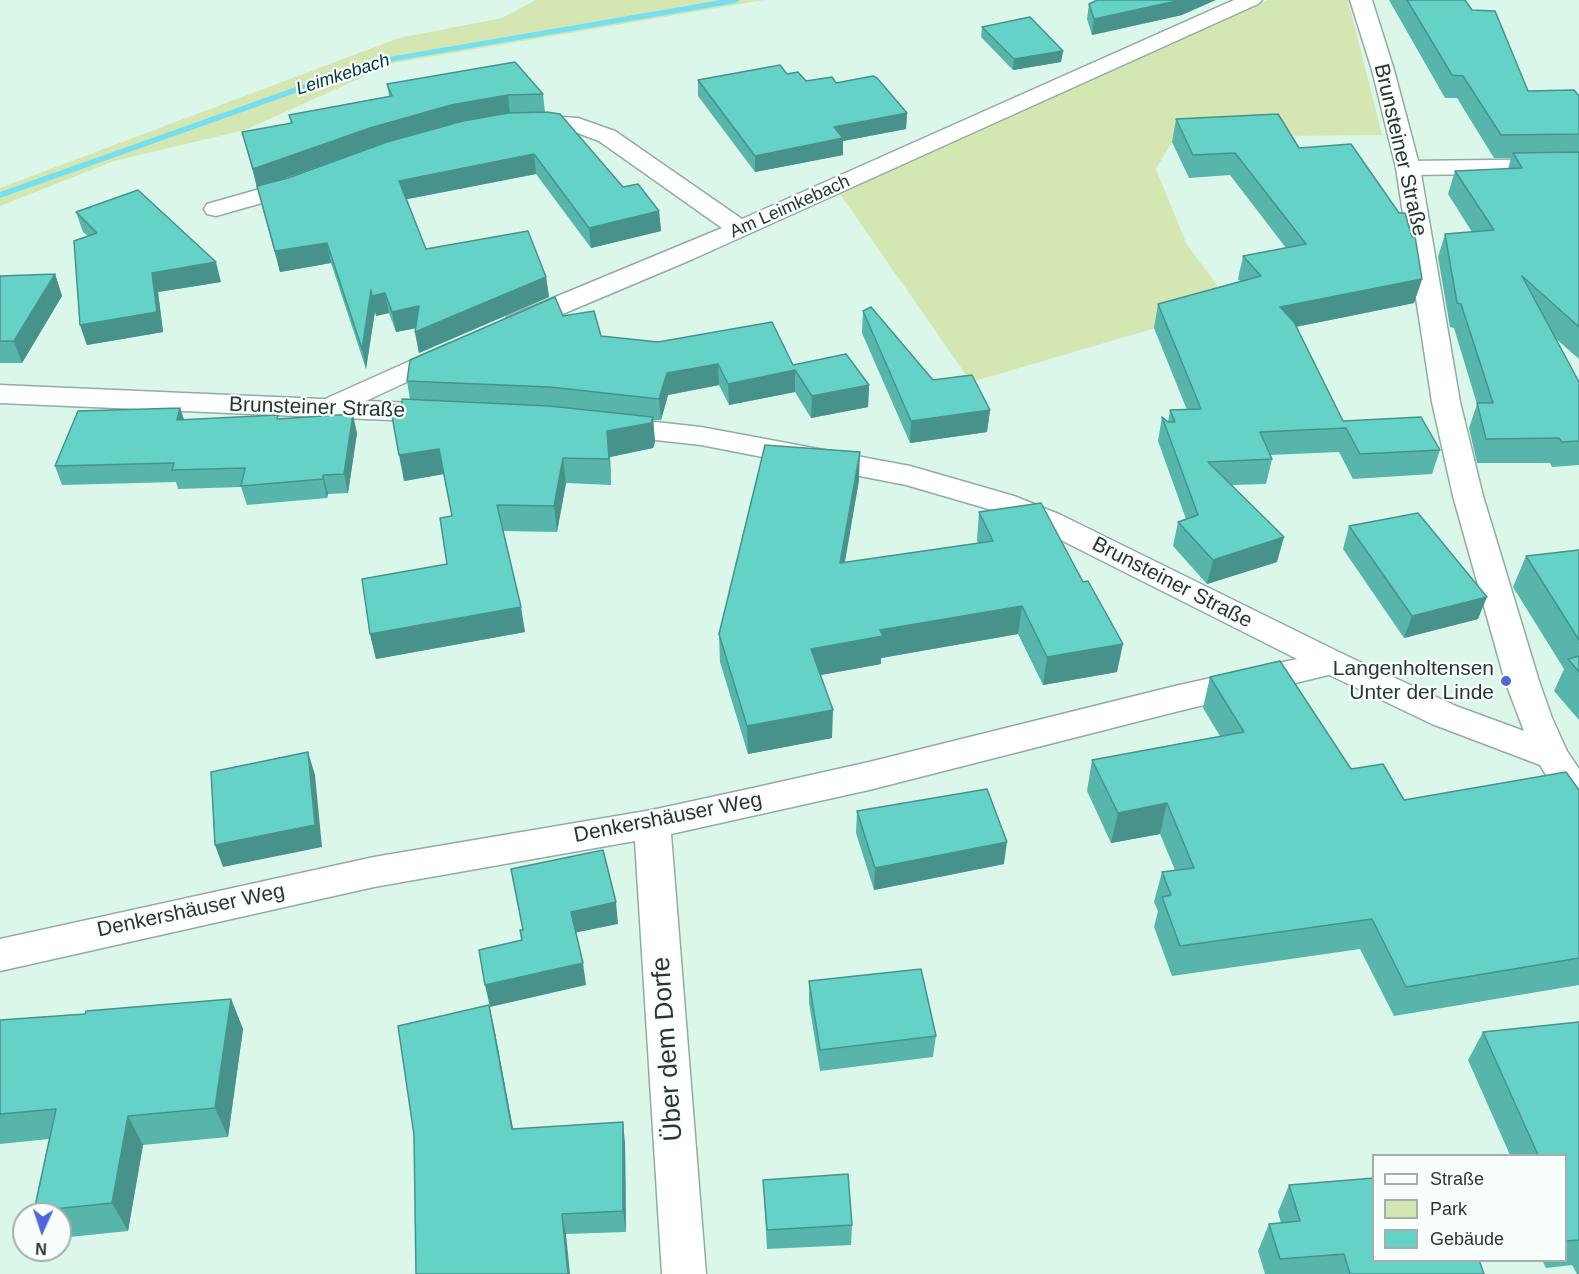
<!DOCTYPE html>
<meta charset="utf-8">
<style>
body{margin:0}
#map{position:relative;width:1579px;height:1274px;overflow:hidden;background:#dbf7ea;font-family:Helvetica,sans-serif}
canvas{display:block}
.legend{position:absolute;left:1372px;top:1154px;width:195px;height:108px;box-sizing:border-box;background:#f8fefb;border:2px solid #a6aeaa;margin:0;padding:8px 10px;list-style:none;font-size:18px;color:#2b3631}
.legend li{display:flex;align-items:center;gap:12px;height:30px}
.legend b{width:30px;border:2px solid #a6aeaa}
.north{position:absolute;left:12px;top:1202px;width:60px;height:60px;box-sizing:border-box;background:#f8fefb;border:2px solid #a6aeaa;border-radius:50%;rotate:183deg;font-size:16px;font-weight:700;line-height:24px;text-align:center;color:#2b3631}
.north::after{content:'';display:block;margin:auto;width:21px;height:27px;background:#5365db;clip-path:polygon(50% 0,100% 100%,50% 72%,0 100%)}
</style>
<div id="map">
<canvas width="1579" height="1274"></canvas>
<ul class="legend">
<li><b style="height:8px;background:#fff"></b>Straße</li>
<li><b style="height:16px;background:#d4e6b2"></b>Park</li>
<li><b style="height:16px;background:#65d2c8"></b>Gebäude</li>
</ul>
<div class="north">N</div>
</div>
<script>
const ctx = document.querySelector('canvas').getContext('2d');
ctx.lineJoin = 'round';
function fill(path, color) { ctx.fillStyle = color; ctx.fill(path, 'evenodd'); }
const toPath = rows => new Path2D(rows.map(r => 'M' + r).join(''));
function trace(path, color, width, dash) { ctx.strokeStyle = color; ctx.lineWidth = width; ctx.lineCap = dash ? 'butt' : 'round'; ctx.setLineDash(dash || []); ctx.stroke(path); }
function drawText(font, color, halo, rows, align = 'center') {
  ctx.font = font + ' Helvetica,sans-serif'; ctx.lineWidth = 4.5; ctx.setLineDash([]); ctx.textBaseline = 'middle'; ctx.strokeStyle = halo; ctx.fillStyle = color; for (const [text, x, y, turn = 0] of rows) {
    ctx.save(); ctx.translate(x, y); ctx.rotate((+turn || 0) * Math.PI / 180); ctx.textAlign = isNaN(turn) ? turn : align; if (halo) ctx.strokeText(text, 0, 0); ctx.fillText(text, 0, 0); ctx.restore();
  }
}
fill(toPath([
 [536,0,764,0,394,63,245,130,114,161,0,206,0,188,399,38,502,18],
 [1268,0,1348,0,1382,135,1273,136,1172,142,1156,169,1187,245,1217,285,1214,311,971,382,840,194]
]), '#d4e6b2');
fill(toPath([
 [721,0,740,0,736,3,377,64,0,198,0,192,372,60,721,0]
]), '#74dff0');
const minor = toPath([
 [1234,0,1262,0,1258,4,693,259,527,329,517,331,507,329,503,323,507,317,722,228,599,141,575,132,516,127,512,122,516,117,524,115,578,118,615,131,742,219,1234,0],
 [1579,159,1579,173,1408,175,1399,173,1396,168,1399,163,1408,161,1579,159],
 [302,177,311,179,314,184,311,189,216,216,207,214,204,209,207,204,302,177],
 [450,343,460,345,464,351,460,357,336,415,326,418,316,415,312,409,316,403,450,343],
 [1333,651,1345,655,1350,663,1345,671,1175,712,869,790,671,834,706,1274,662,1274,635,841,374,887,0,971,0,939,374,857,652,810,762,786,869,762,1175,686,1333,651]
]);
const tertiary = toPath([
 [1350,0,1372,0,1394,70,1420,168,1460,402,1483,496,1539,681,1552,718,1567,751,1579,769,1579,813,1566,809,1540,765,1432,724,1321,671,1039,529,992,510,906,485,701,445,610,435,600,432,595,426,600,420,610,417,701,427,910,466,1014,496,1061,515,1345,655,1456,706,1524,731,1505,681,1453,496,1432,402,1396,168,1372,70,1350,0],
 [0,385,436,404,446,407,450,413,446,419,436,422,0,403,0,385]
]);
trace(minor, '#91aca0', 3);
trace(tertiary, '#91aca0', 3);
fill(minor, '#fff');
fill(tertiary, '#fff');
fill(toPath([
 [1389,0,1465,0,1528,91,1579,96,1579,359,1555,338,1579,382,1579,465,1552,467,1550,463,1477,463,1469,428,1477,404,1454,328,1450,327,1438,257,1445,234,1472,232,1448,194,1455,171,1508,169,1511,158,1494,158,1457,98,1445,98],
 [1089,4,1182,15,1092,35,1087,19],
 [982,27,1063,51,1061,62,1013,70,981,37],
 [787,74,806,81,836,83,907,113,906,129,843,141,843,155,755,172,698,96,698,80],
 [387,84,543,94,545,112,623,187,659,211,661,231,591,248,536,174,407,199,426,249,546,277,549,297,419,353,415,332,415,328,396,332,389,313,376,316,375,311,366,369,331,263,280,272,242,132,291,124,289,115,389,96],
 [373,147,288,178,274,182],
 [1176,119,1299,148,1422,279,1414,303,1296,327,1343,421,1440,450,1432,474,1353,479,1339,452,1270,455,1272,459,1266,484,1232,485,1277,562,1207,584,1173,546,1178,522,1186,519,1158,441,1162,417,1168,422,1170,410,1187,410,1154,328,1158,304,1240,281,1238,279,1243,256,1286,248,1230,175,1189,178,1172,142],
 [76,212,221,282,158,292,163,332,87,345,80,325,88,236,83,232],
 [55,274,62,296,22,363,0,363,0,276],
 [863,311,933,380,990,410,987,432,910,443,862,333],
 [563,316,601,336,793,365,869,385,868,407,811,418,795,392,729,405,719,385,668,395,661,420,653,420,655,442,653,448,610,457,611,485,566,483,557,532,503,531,525,632,376,659,370,634,447,564,452,516,444,474,404,481,410,400,407,381],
 [180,408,184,419,279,419,357,433,348,493,328,494,327,498,247,505,241,487,178,489,176,482,62,485,55,466],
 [859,480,844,563,978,543,977,540,979,512,1117,672,1043,685,1018,634,881,658,881,664,820,675,832,738,748,754,720,662,719,634],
 [1349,526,1478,619,1404,638,1343,549],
 [1579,550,1579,720,1554,691,1564,669,1513,587,1526,556],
 [1210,677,1351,769,1404,800,1579,790,1579,985,1394,1016,1360,949,1172,976,1154,927,1158,911,1154,902,1162,872,1175,870,1160,834,1111,843,1087,791,1092,760,1220,736,1203,708],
 [857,811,1004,864,874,890,856,833],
 [809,981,936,1036,933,1057,820,1071,809,1003],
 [231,999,243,1029,228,1137,143,1145,128,1231,60,1238,60,1214,36,1214,34,1211,49,1139,0,1144,0,1020,85,1014],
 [1579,1022,1579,1274,1577,1274,1572,1265,1546,1268,1542,1260,1566,1260,1566,1155,1510,1155,1468,1060,1483,1032],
 [494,1027,513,1129,625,1143,626,1232,566,1234,416,1274],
 [763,1180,852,1225,851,1245,767,1249],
 [1289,1185,1484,1274,1265,1274,1258,1251,1269,1224,1281,1223,1278,1212]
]), '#57b5ac');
fill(toPath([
 [1181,0,1216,0,1182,15,1092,35,1094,19],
 [1063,51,1061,62,1013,70,1014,59],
 [508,95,510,114,373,147,257,188,253,169,370,128,451,105],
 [907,113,906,129,843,141,843,155,755,172,755,156,834,127],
 [534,154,536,174,403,200,399,181],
 [659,211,661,231,591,248,589,228],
 [327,243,331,263,280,272,275,251],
 [216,262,221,282,158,292,163,332,87,345,80,325,152,273],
 [55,274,62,296,22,363,14,341],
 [546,277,549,297,419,353,415,332],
 [1422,279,1414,303,1275,331,1280,307],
 [371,290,385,293,389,313,376,316,375,311,366,369,362,349],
 [419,306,423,327,396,332,392,312],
 [718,364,719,385,668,395,661,420,659,399,667,373],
 [795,370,795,392,729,405,728,384],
 [869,385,868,407,811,418,812,396],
 [180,408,186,427,177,420],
 [990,410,987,432,910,443,911,421],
 [353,414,357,433,348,493,344,474],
 [653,417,655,442,653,448,610,457,611,485,607,431],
 [439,449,444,474,404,481,399,455],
 [860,452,859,480,840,591,840,563],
 [563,458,566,483,557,532,554,506],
 [323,475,328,494,327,498,323,479],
 [1284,537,1277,562,1207,584,1213,560],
 [1487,597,1478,619,1404,638,1412,616],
 [1022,606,1018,634,881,658,881,664,810,677,811,649,880,630],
 [521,607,525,632,376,659,370,634],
 [1123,644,1117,672,1043,685,1047,657],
 [833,710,832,738,748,754,747,726],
 [308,752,315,775,322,847,223,867,215,845],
 [1167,803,1160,834,1111,843,1118,813],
 [1007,842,1004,864,874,890,875,868],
 [616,902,618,924,574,933,571,912],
 [583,963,586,985,490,1007,485,985],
 [231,999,243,1029,228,1137,215,1108],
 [489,1005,494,1027,517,1150,512,1129],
 [128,1116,143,1145,128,1231,112,1203],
 [623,1122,625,1143,626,1232,623,1211],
 [562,1214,566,1234,570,1274,568,1274]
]), '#47938c');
const building = toPath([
 [1097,0,1181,0,1094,19,1089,4,1097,0],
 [1407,0,1465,0,1472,10,1495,11,1528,91,1574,90,1579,96,1579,134,1501,135,1463,76,1452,75,1407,0],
 [1030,17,1063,51,1014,59,982,27,1030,17],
 [515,62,543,94,508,95,451,105,370,128,253,169,242,132,292,123,289,115,392,96,387,84,515,62],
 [780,65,787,74,798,72,806,81,832,77,836,83,873,76,877,78,907,113,834,127,843,138,755,156,698,80,780,65],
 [547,112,560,114,623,187,638,184,659,211,589,228,534,154,399,181,426,249,528,231,546,277,415,332,419,306,392,312,385,293,372,296,371,290,362,349,327,243,275,251,257,186,288,178,387,142,463,121,508,113,547,112],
 [1278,114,1299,148,1351,144,1399,213,1405,213,1412,237,1415,236,1422,279,1280,307,1294,322,1343,421,1421,417,1440,450,1360,454,1346,428,1260,432,1272,459,1208,462,1284,537,1213,560,1178,522,1198,515,1162,417,1168,422,1175,422,1170,410,1201,409,1158,304,1261,276,1243,256,1306,244,1235,153,1193,155,1176,119,1278,114],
 [1579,152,1579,327,1522,276,1579,382,1579,441,1562,442,1559,438,1486,439,1477,403,1493,403,1461,304,1457,303,1445,234,1494,230,1455,171,1522,168,1513,153,1579,152],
 [138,190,216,262,152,273,157,312,80,325,74,241,97,233,76,212,138,190],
 [55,274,14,341,0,341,0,276,55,274],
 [555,297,563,316,594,311,601,336,658,342,772,322,793,365,846,354,869,385,812,396,795,370,728,384,718,364,667,373,659,399,550,387,407,381,410,360,555,297],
 [871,307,933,380,972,375,990,410,911,421,863,311,871,307],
 [402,399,549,406,653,417,651,423,607,431,609,459,563,458,554,506,497,505,521,607,370,634,362,579,447,564,440,518,452,516,439,449,399,455,390,405,402,404,402,399],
 [180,408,177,420,278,415,277,419,353,414,344,474,323,475,323,479,241,486,245,468,172,470,174,463,55,466,78,411,180,408],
 [765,445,860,452,840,563,993,541,979,512,1041,503,1083,582,1088,581,1123,644,1047,657,1022,606,880,630,883,636,811,649,833,710,747,726,719,634,765,445],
 [1418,513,1487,597,1412,616,1349,526,1418,513],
 [1579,550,1579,640,1526,556,1579,550],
 [1579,656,1579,672,1568,659,1579,656],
 [1280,661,1351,769,1383,764,1404,800,1566,772,1579,790,1579,958,1406,987,1372,919,1180,946,1162,897,1171,895,1162,872,1194,868,1167,803,1118,813,1092,760,1244,732,1210,677,1280,661],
 [308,752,315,825,215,845,211,772,308,752],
 [987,789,1007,842,875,868,857,811,987,789],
 [603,850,616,902,571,912,583,963,485,985,479,950,522,940,520,930,523,930,511,869,603,850],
 [921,969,936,1036,820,1050,809,981,921,969],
 [231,999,215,1108,128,1116,112,1203,34,1211,56,1109,0,1114,0,1020,85,1014,86,1011,231,999],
 [489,1005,512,1129,623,1122,623,1211,562,1214,568,1274,416,1274,414,1135,398,1026,489,1005],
 [1579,1022,1579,1240,1566,1241,1566,1155,1538,1155,1483,1032,1579,1022],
 [848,1174,852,1225,767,1230,763,1180,848,1174],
 [1374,1178,1374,1260,1479,1260,1484,1274,1350,1274,1344,1254,1280,1259,1269,1224,1300,1221,1289,1185,1374,1178]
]);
fill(building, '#65d2c8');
trace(building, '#47938c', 1.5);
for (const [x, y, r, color] of [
 [1506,681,6,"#5365db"]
]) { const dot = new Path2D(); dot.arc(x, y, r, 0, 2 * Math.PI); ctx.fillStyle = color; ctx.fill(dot); trace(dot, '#f8fefb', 2); }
drawText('italic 18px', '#00343b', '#f8fefb', [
 ["Leimkebach",343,75,-18]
]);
drawText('18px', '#2b3631', '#f8fefb', [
 ["Am Leimkebach",790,207,-24]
]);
drawText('21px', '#2b3631', '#f8fefb', [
 ["Brunsteiner Straße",1400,150,77],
 ["Brunsteiner Straße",317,408,2],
 ["Brunsteiner Straße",1172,583,27],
 ["Denkershäuser Weg",668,818,-11],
 ["Denkershäuser Weg",191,911,-12]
]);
drawText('21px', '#2b3631', '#f8fefb', [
 ["Langenholtensen",1494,669],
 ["Unter der Linde",1494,693]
], 'right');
drawText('26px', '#2b3631', '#f8fefb', [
 ["Über dem Dorfe",668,1049,-94]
]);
</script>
